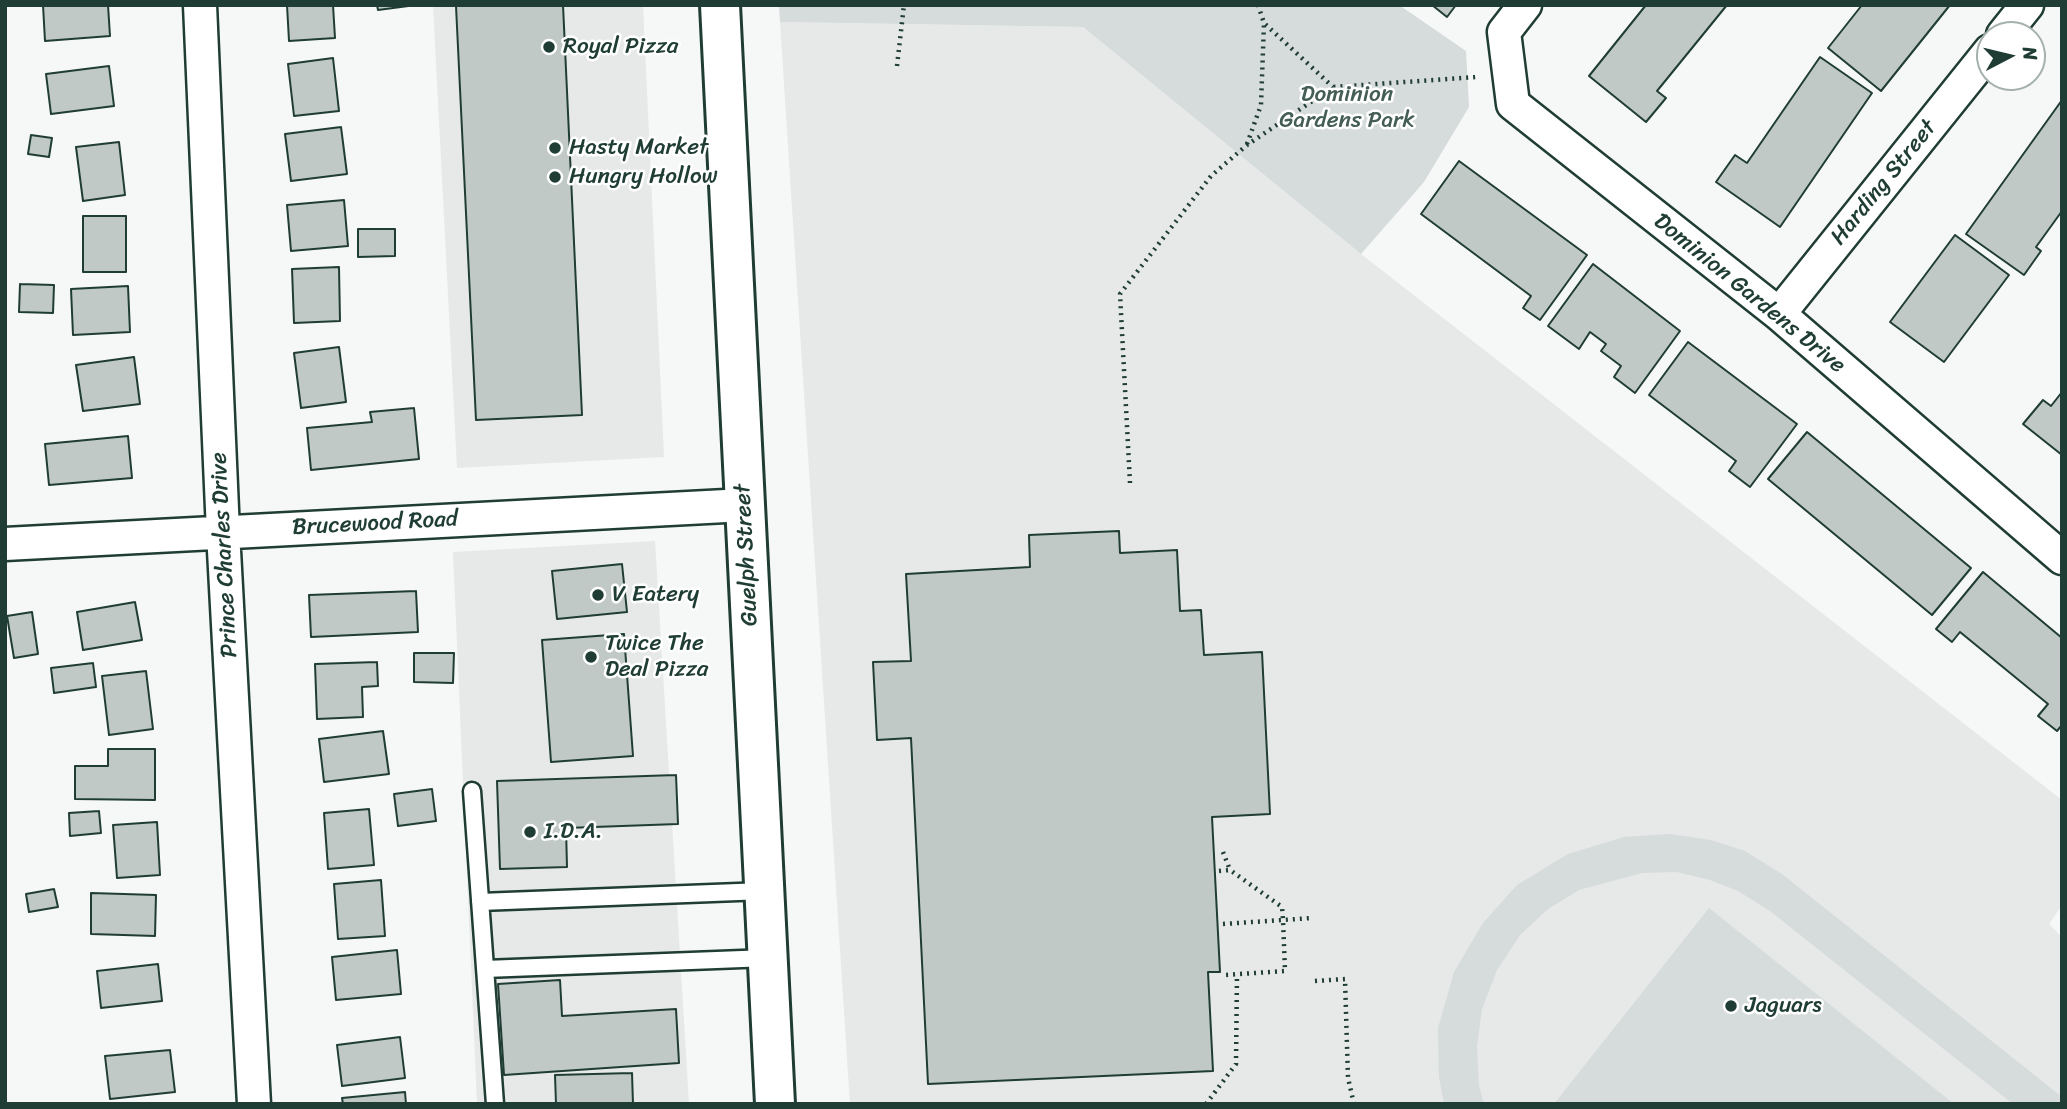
<!DOCTYPE html>
<style>
body{margin:0}
#map{position:relative;width:2067px;height:1109px;overflow:hidden;background:#f6f7f7;font-family:Sriracha,sans-serif}
canvas{display:block}
.frame{position:absolute;inset:0;border:7px solid #1f3d34;pointer-events:none}
.north{position:absolute;left:1976px;top:21px;width:70px;height:70px;box-sizing:border-box;background:#fff;border:2px solid #a5b1ae;border-radius:50%;rotate:83deg;font-size:19px;font-weight:700;line-height:28px;text-align:center;color:#1f3d34}
.north::after{content:'';display:block;margin:auto;width:24px;height:32px;background:#1f3d34;clip-path:polygon(50% 0,100% 100%,50% 72%,0 100%)}
</style>
<div id="map">
<canvas width="2067" height="1109"></canvas>
<div class="frame"></div>
<div class="north">N</div>
</div>
<script>
const ctx = document.querySelector('canvas').getContext('2d');
ctx.lineJoin = 'round';
function fill(path, color) { ctx.fillStyle = color; ctx.fill(path, 'evenodd'); }
const toPath = rows => new Path2D(rows.map(r => 'M' + r).join(''));
function trace(path, color, width, dash) { ctx.strokeStyle = color; ctx.lineWidth = width; ctx.lineCap = dash ? 'butt' : 'round'; ctx.setLineDash(dash || []); ctx.stroke(path); }
function drawText(font, color, halo, rows, align = 'center') {
  ctx.font = font + ' Sriracha,sans-serif'; ctx.lineWidth = 5; ctx.setLineDash([]); ctx.textBaseline = 'middle'; ctx.strokeStyle = halo; ctx.fillStyle = color; for (const [text, x, y, turn = 0] of rows) {
    ctx.save(); ctx.translate(x, y); ctx.rotate((+turn || 0) * Math.PI / 180); ctx.textAlign = isNaN(turn) ? turn : align; if (halo) ctx.strokeText(text, 0, 0); ctx.fillText(text, 0, 0); ctx.restore();
  }
}
fill(toPath([
 [433,5,643,5,664,457,457,468],
 [780,22,1083,27,1361,254,2062,800,2062,905,2049,924,2062,937,2062,1104,850,1104],
 [655,541,689,1104,477,1104,453,552]
]), '#e6e9e8');
fill(toPath([
 [779,5,1399,5,1466,51,1469,107,1424,182,1361,254,1083,27,780,22],
 [1670,834,1711,840,1745,851,1782,874,2062,1097,2062,1104,2013,1104,1770,911,1738,891,1710,880,1677,872,1642,873,1579,890,1548,909,1520,935,1497,970,1482,1009,1477,1047,1479,1086,1484,1104,1444,1104,1439,1077,1438,1028,1454,972,1483,923,1517,885,1568,854,1624,837],
 [1709,908,1954,1104,1554,1104]
]), '#d6dcdb');
const building = toPath([
 [43,5,108,5,110,36,45,41,43,5],
 [287,5,333,5,335,38,289,41,287,5],
 [377,5,416,5,378,10,377,5],
 [563,5,582,415,476,420,456,6,563,5],
 [1432,5,1456,5,1447,17,1432,5],
 [1646,5,1727,5,1657,91,1666,98,1646,122,1589,76,1646,5],
 [1862,5,1950,5,1881,91,1828,48,1862,5],
 [1820,57,1872,93,1780,227,1716,182,1735,155,1747,163,1820,57],
 [333,58,339,111,294,116,288,64,333,58],
 [109,66,114,106,51,114,46,74,109,66],
 [2062,100,2062,211,2036,247,2041,251,2024,275,1966,234,2062,100],
 [341,127,347,174,291,181,285,134,341,127],
 [31,135,52,138,49,157,28,154,31,135],
 [119,142,125,195,83,201,76,147,119,142],
 [1459,161,1587,255,1540,320,1523,308,1531,296,1421,214,1459,161],
 [344,200,348,246,291,251,287,205,344,200],
 [83,216,126,216,126,272,83,272,83,216],
 [358,229,395,229,395,256,358,257,358,229],
 [1955,235,2009,275,1944,362,1890,322,1955,235],
 [1593,264,1680,331,1635,393,1614,377,1621,366,1601,351,1606,344,1590,332,1579,349,1548,326,1593,264],
 [339,267,340,321,294,323,292,269,339,267],
 [20,284,54,285,53,313,19,312,20,284],
 [128,286,130,332,73,335,71,289,128,286],
 [1688,342,1797,424,1750,487,1729,471,1736,461,1649,395,1688,342],
 [339,347,346,402,301,408,294,353,339,347],
 [134,357,140,404,83,411,76,365,134,357],
 [2062,392,2062,455,2023,424,2043,400,2051,406,2062,392],
 [414,408,419,459,311,470,307,428,372,422,370,412,414,408],
 [1807,432,1971,568,1932,615,1768,479,1807,432],
 [128,436,132,478,49,485,45,444,128,436],
 [1119,531,1120,553,1177,550,1180,611,1201,610,1204,655,1262,652,1270,814,1212,817,1220,972,1208,972,1213,1071,928,1084,911,738,877,740,873,662,911,661,906,574,1030,567,1029,535,1119,531],
 [622,564,627,612,557,619,552,571,622,564],
 [1983,572,2062,638,2062,725,2057,731,2038,716,2048,704,1960,632,1952,642,1936,629,1983,572],
 [416,591,418,632,311,637,309,595,416,591],
 [135,602,142,640,83,650,77,612,135,602],
 [32,612,38,654,14,658,7,616,32,612],
 [624,634,633,756,551,762,542,640,624,634],
 [414,653,454,653,453,683,414,682,414,653],
 [377,662,378,686,362,687,363,717,317,719,315,664,377,662],
 [93,663,96,687,54,693,51,668,93,663],
 [146,671,153,729,109,735,102,676,146,671],
 [383,731,389,774,324,782,319,739,383,731],
 [108,749,155,749,155,800,75,799,75,766,108,766,108,749],
 [676,775,678,824,566,828,567,867,500,869,497,781,676,775],
 [432,789,436,821,398,826,394,794,432,789],
 [369,809,374,865,328,869,324,813,369,809],
 [99,811,101,833,70,836,69,813,99,811],
 [157,822,160,875,117,878,113,825,157,822],
 [381,880,385,936,338,939,334,884,381,880],
 [54,889,58,907,29,912,26,894,54,889],
 [91,893,156,895,155,936,91,934,91,893],
 [397,950,401,994,336,1000,332,957,397,950],
 [158,964,162,1001,101,1008,97,971,158,964],
 [560,980,562,1016,676,1009,679,1063,504,1075,498,984,560,980],
 [400,1037,405,1078,342,1086,337,1045,400,1037],
 [170,1050,175,1092,110,1099,105,1056,170,1050],
 [632,1073,633,1104,556,1104,555,1075,632,1073],
 [405,1092,406,1104,343,1104,342,1098,405,1092]
]);
fill(building, '#c0c9c6');
trace(building, '#1f3d34', 2);
const lane = toPath([
 [472,791,495,1104],
 [480,902,764,891],
 [485,969,768,958]
]);
const street = toPath([
 [200,5,223,532,254,1104],
 [1525,5,1504,32,1513,104,1779,314,2062,558],
 [2003,35,2027,5],
 [1779,314,1990,51],
 [5,544,745,505]
]);
const primary = toPath([
 [720,5,775,1104]
]);
trace(lane, '#1f3d34', 21);
trace(street, '#1f3d34', 37);
trace(primary, '#1f3d34', 44);
trace(toPath([
 [1258,5,1264,23,1333,87],
 [897,66,904,5],
 [1247,144,1261,105,1264,23],
 [1130,483,1120,294,1211,176,1247,145,1333,87,1477,77],
 [1223,852,1230,870],
 [1219,871,1230,870,1282,907,1283,920,1285,971,1225,975],
 [1223,924,1312,918],
 [1315,981,1345,979,1348,1078,1354,1104],
 [1206,1104,1236,1064,1237,974]
]), '#1f3d34', 4.5, [2, 5]);
trace(lane, '#fff', 16);
trace(street, '#fff', 32);
trace(primary, '#fff', 38);
for (const [x, y, r, color] of [
 [549,47,7,"#1f3d34"],
 [555,148,7,"#1f3d34"],
 [555,177,7,"#1f3d34"],
 [598,595,7,"#1f3d34"],
 [591,657,7,"#1f3d34"],
 [530,832,7,"#1f3d34"],
 [1731,1006,7,"#1f3d34"]
]) { const dot = new Path2D(); dot.arc(x, y, r, 0, 2 * Math.PI); ctx.fillStyle = color; ctx.fill(dot); trace(dot, '#fff', 2.5); }
drawText('23px', '#1f3d34', '#fff', [
 ["Royal Pizza",563,47],
 ["Hasty Market",569,148],
 ["Hungry Hollow",569,177],
 ["V Eatery",612,595],
 ["Twice The",605,644],
 ["Deal Pizza",605,670],
 ["I.D.A.",544,832],
 ["Jaguars",1745,1006]
], 'left');
drawText('23px', '#445d55', '#fff', [
 ["Dominion",1347,95],
 ["Gardens Park",1347,121]
]);
drawText('23px', '#1f3d34', '#fff', [
 ["Harding Street",1884,183,-51],
 ["Dominion Gardens Drive",1749,294,39],
 ["Brucewood Road",375,524,-3],
 ["Prince Charles Drive",225,555,-93],
 ["Guelph Street",747,555,-93]
]);
</script>
